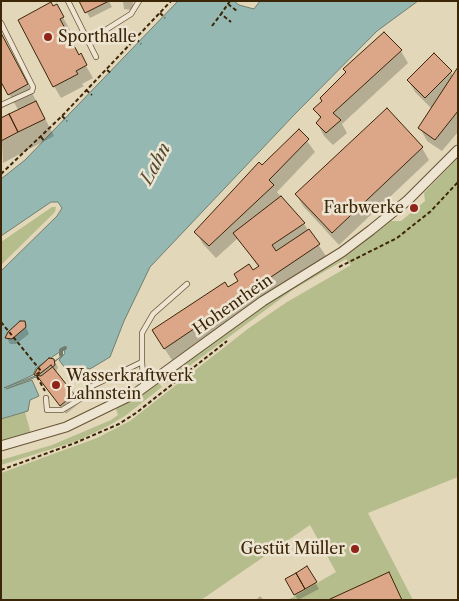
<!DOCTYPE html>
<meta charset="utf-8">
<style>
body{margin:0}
#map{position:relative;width:459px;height:601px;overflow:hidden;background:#e3d7b9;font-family:"Libre Caslon Text",serif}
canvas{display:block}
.frame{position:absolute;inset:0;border:2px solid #3c2608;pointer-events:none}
</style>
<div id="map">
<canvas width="459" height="601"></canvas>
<div class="frame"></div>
</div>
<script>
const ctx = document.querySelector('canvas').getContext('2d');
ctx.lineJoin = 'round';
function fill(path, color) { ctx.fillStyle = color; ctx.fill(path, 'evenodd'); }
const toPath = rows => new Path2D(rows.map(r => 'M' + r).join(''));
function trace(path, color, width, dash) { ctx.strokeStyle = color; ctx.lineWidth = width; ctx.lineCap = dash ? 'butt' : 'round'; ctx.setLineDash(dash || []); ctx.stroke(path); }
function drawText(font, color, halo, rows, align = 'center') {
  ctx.font = font + ' "Libre Caslon Text",serif'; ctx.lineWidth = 5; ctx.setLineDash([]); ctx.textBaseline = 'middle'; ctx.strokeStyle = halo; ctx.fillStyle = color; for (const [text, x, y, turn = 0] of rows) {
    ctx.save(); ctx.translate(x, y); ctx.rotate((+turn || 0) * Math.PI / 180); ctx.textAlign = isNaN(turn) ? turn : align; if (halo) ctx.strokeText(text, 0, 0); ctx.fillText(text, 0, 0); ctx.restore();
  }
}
fill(toPath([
 [458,158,458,477,368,513,413,600,288,600,336,572,310,525,201,600,1,600,1,473,97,438,130,421,249,328,287,302,351,265,346,259,294,289,165,384,162,380,263,306,345,257,391,221,401,221,425,201,424,193],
 [52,207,56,207,55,212,1,265,1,242],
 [158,382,162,387,125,416,108,426,77,441,1,465,1,460,52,445,111,420,118,415,116,409],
 [25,412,31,434,1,442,1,419]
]), '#b6bd8d');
const water = toPath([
 [178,1,234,1,239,5,254,9,260,1,418,1,377,31,295,114,150,267,124,321,110,357,90,369,80,366,71,376,59,360,65,353,64,349,36,368,33,375,4,388,35,376,63,355,36,377,6,389,32,380,39,396,30,400,28,411,1,419,1,271,57,216,62,208,58,202,51,202,1,236,1,179,25,160,178,1]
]);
fill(water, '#95b9b2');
trace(water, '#717e6e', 1);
fill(toPath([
 [81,1,109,1,112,7,90,18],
 [123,1,133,1,133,10,124,9],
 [56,5,70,30,66,32,93,78,82,84,84,86,61,98,54,86,53,7],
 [6,42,54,136,3,163,1,120,19,111,9,94],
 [401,51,408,63,342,124,347,133,333,145,324,136,317,123,321,120,315,109,323,101],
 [458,70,458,132,442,151,427,141,420,128,432,109,415,92,408,80,451,72,453,76],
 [386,110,422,148,429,160,339,245,303,206,296,194],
 [299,130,315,152,277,192,304,224,326,256,172,360,160,342,259,268,238,238,216,258,203,244,196,232],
 [24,323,29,334,16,344,10,344,7,338],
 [50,360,54,361,58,367,56,372,78,404,66,414,36,374],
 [307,568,319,589,298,600,286,580],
 [260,596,264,600,256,600]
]), '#0003');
trace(toPath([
 [61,355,61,350,65,348]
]), '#717e6e', 4);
const building = toPath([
 [79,1,109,1,85,13,79,1],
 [51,2,53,6,57,4,64,17,60,19,79,55,81,53,87,65,76,71,78,74,53,87,18,20,51,2],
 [384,32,402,50,333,113,341,120,326,133,316,123,321,117,313,109,322,101,320,98,346,72,343,69,384,32],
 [1,33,28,84,8,95,1,82,1,33],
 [434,53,452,71,425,98,407,80,434,53],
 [458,67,458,111,435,140,418,128,458,67],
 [36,101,45,119,18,132,9,114,36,101],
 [387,108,423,147,332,233,295,194,387,108],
 [9,114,18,132,1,141,1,118,9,114],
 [299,129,309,139,269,180,274,185,209,246,194,232,259,162,262,165,299,129],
 [281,196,305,223,272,245,276,251,309,229,320,244,164,349,152,330,225,282,228,287,238,281,234,274,249,264,253,270,259,266,233,233,281,196],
 [20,321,25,321,26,327,12,339,5,338,8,332,20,321],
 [49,358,54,359,55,365,41,376,34,375,37,369,49,358],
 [51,365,74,394,60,406,37,376,51,365],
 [307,566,317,582,305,589,296,573,307,566],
 [389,572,402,600,328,600,389,572],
 [296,573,305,589,294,595,285,579,296,573]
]);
fill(building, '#dca789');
trace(building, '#3c2608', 1);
const service = toPath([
 [68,1,96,57],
 [1,23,33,87,32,91,1,105],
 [88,41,131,14,139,1],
 [142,362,142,333,153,314,187,284],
 [46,398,47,410,62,410,82,398,86,389,142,362,144,387]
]);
const minor = toPath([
 [1,446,66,427,136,393,263,301,342,252,371,230,408,200,458,150]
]);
trace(service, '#665234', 6);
trace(minor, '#665234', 11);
trace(toPath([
 [230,1,221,14,231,22],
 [228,4,237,11],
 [160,13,165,18],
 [212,26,221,14],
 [136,39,141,44],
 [107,70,112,74],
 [86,90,92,95],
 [62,116,67,121],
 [41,137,45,142],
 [1,174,62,116,171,1],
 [339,267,397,238,431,211,458,182],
 [1,322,41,371,36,375,45,391],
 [1,470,75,443,119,424,136,413,227,341]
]), '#3c2608', 2, [4, 2.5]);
trace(service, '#ede5d2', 4.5);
trace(minor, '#ede5d2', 9);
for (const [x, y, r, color] of [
 [48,37,5,"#8f2418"],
 [414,208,5,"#8f2418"],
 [56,385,5,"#8f2418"],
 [355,549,5,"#8f2418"]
]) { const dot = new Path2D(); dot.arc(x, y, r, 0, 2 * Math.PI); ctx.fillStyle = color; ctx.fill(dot); trace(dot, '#ede5d2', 2); }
drawText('16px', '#3c2608', '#ede5d2', [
 ["Sporthalle",58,37],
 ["Farbwerke",404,208,"right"],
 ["Wasserkraftwerk",66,376],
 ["Lahnstein",66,394],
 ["Gestüt Müller",345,549,"right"]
], 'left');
drawText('16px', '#3c2608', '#ede5d2', [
 ["Hohenrhein",233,305,-35]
]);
drawText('italic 18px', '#524b32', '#ede5d2', [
 ["Lahn",156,164,-62]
]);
</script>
